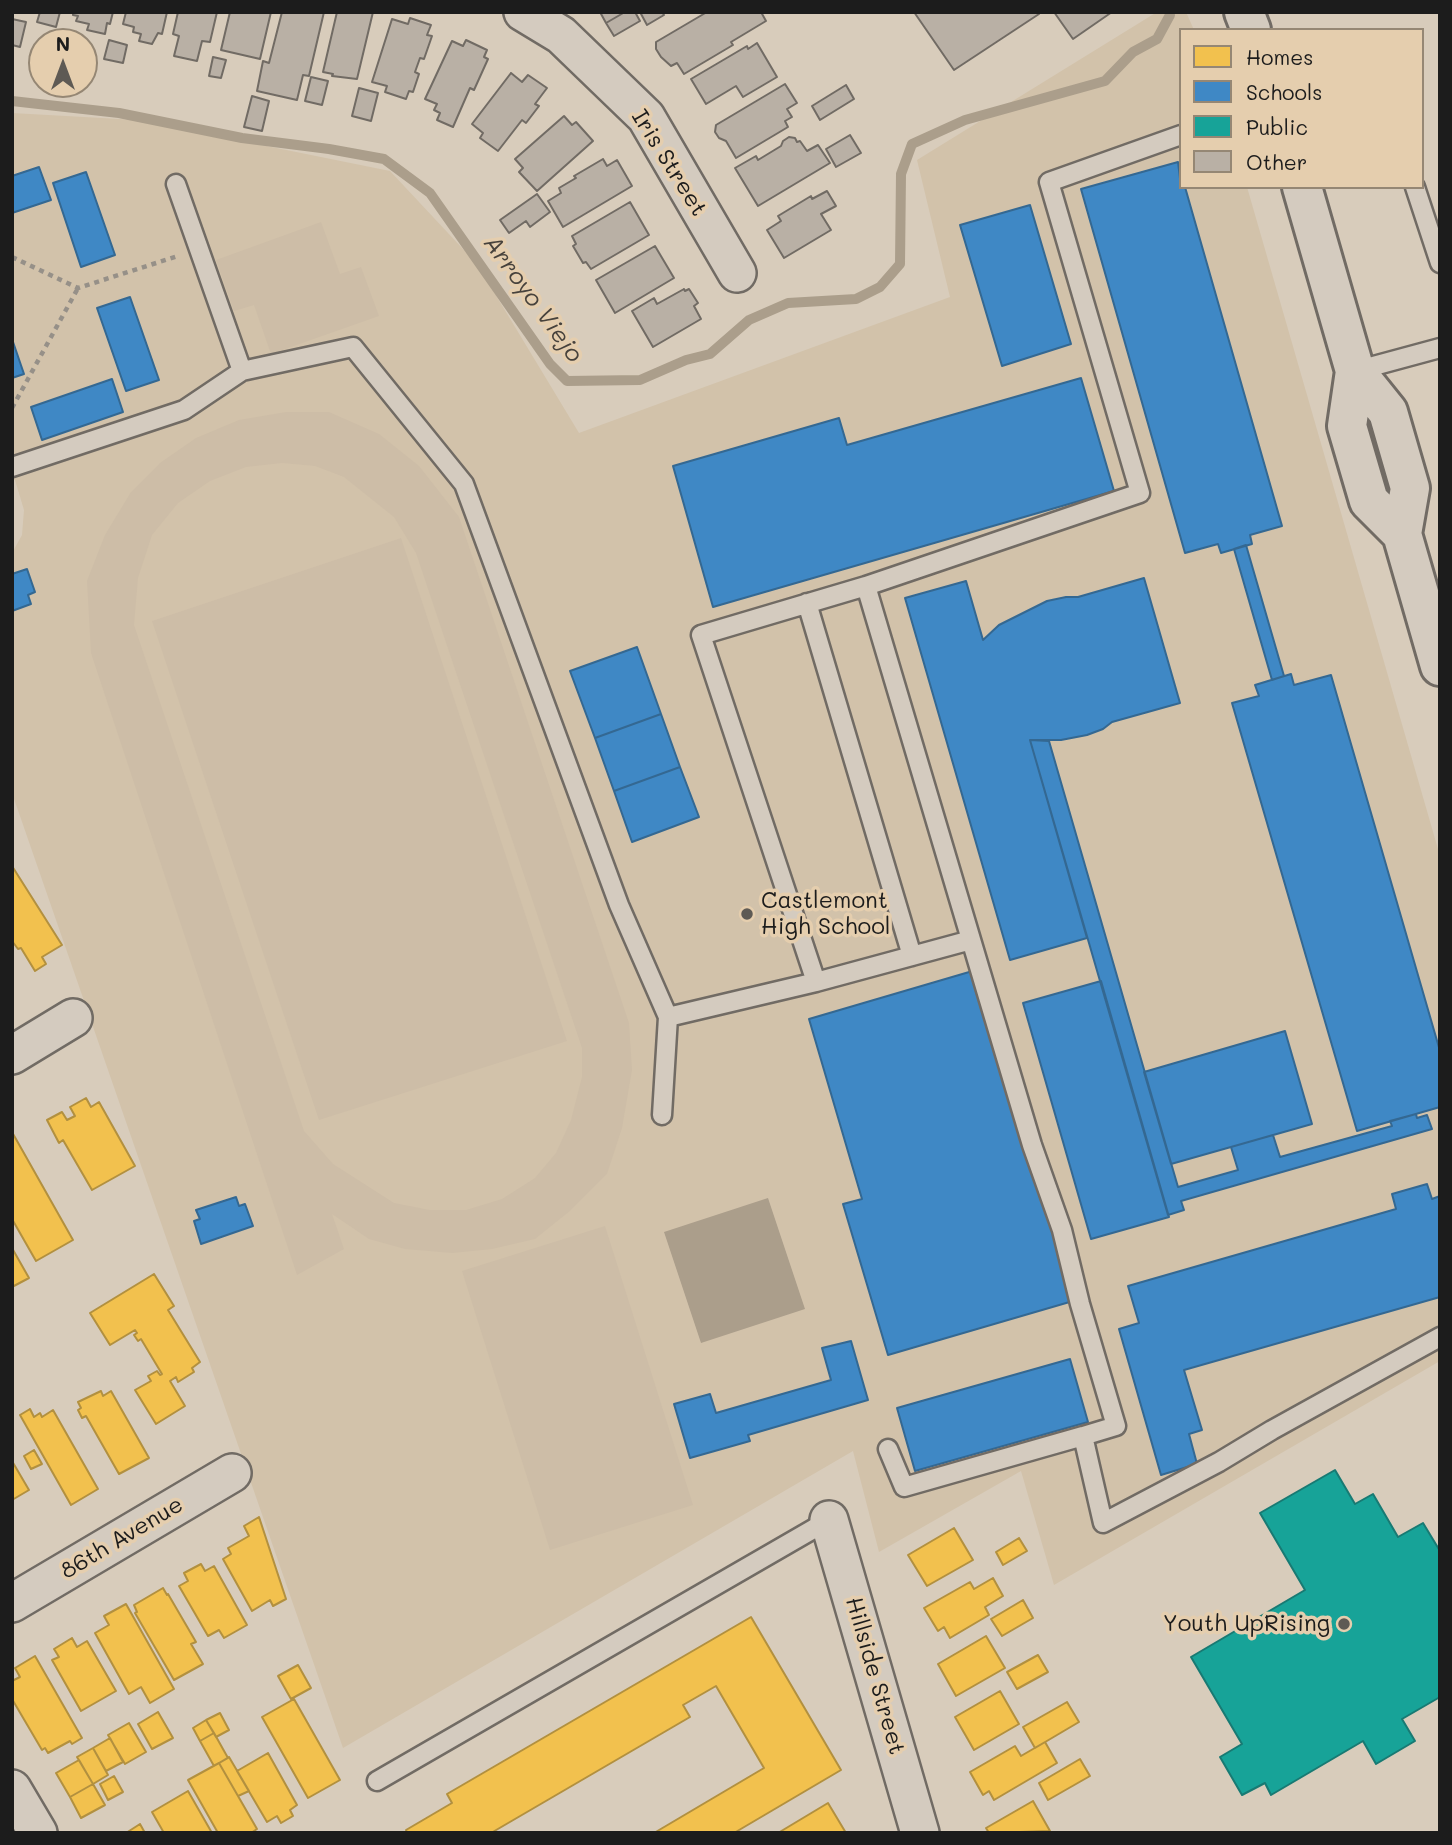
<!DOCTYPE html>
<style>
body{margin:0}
#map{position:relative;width:1452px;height:1845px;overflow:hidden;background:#d8ccbb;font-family:Mali,sans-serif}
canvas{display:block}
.frame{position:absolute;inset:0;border:14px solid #1c1c1c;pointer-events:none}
.legend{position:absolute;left:1179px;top:28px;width:245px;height:161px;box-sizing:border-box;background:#e5ceae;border:2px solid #958774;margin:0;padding:9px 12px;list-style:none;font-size:21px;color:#1c1c1c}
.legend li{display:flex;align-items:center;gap:14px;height:35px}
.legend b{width:35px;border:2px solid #958774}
.north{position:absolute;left:28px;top:28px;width:70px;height:70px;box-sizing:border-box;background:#e5ceae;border:2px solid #958774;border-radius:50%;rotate:0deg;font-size:19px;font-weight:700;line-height:28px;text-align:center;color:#1c1c1c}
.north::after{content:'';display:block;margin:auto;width:24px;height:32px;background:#5e5a54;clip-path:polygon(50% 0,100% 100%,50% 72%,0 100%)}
</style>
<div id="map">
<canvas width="1452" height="1845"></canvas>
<div class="frame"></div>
<ul class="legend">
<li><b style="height:19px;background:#f2c14e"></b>Homes</li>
<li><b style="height:19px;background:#3f88c5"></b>Schools</li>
<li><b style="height:19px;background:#17a398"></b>Public</li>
<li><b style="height:19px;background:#b9b0a5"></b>Other</li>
</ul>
<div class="north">N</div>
</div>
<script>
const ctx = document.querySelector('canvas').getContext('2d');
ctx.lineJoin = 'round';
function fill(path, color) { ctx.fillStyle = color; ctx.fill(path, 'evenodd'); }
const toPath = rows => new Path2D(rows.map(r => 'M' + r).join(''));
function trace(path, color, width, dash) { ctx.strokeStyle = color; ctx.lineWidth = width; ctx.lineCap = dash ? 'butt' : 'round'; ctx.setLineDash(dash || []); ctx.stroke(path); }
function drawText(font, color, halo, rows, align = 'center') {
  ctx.font = font + ' Mali,sans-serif'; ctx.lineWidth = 7; ctx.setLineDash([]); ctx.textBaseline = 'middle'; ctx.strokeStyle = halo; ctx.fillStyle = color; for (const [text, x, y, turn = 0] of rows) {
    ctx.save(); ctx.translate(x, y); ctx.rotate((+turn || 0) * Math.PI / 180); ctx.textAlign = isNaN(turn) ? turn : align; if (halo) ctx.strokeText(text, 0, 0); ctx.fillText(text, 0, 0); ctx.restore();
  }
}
fill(toPath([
 [1157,12,1186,12,1194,30,1181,30,1181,187,1247,187,1440,856,1440,1361,1054,1585,1021,1471,879,1552,853,1451,343,1748,12,793,12,553,22,535,24,510,15,480,12,480,12,113,138,120,390,171,477,264,579,433,950,297,917,160]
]), '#d2c2aa');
fill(toPath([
 [321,222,340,274,361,267,379,316,271,354,254,305,234,311,216,260],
 [286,412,329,412,379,434,419,466,459,517,629,1023,632,1070,622,1128,607,1174,571,1210,535,1239,492,1249,452,1253,405,1249,369,1239,332,1214,344,1249,297,1275,91,653,87,581,105,535,131,492,160,463,196,438,239,420],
 [282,463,315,466,344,477,394,517,416,553,582,1048,582,1077,571,1120,556,1153,535,1178,502,1199,466,1210,430,1210,394,1203,333,1164,304,1131,134,625,138,578,152,535,178,503,210,481,246,467],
 [401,538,567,1041,319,1120,152,621],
 [605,1226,693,1505,550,1550,462,1271]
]), '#cdbda7');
fill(toPath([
 [768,1198,805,1309,701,1343,664,1232]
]), '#ab9e8b');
const homes = toPath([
 [12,866,62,945,42,957,46,964,35,971,21,948,18,949,12,941,12,866],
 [86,1098,91,1107,99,1102,135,1166,92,1190,63,1140,59,1143,47,1120,62,1112,67,1120,75,1116,70,1107,86,1098],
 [12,1132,73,1240,36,1261,12,1219,12,1132],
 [12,1248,29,1278,12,1287,12,1248],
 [154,1274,174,1306,168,1310,200,1362,192,1368,194,1372,178,1382,176,1377,170,1381,185,1406,156,1424,135,1390,151,1381,148,1376,157,1371,160,1375,162,1374,141,1339,138,1341,134,1335,137,1333,135,1330,110,1345,90,1313,154,1274],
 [101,1391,103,1396,111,1391,149,1458,119,1474,86,1416,82,1418,78,1410,81,1408,78,1402,101,1391],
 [30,1409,34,1417,40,1413,42,1417,53,1410,98,1489,71,1505,20,1415,30,1409],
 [34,1450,42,1464,31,1469,24,1456,34,1450],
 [12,1461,29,1490,12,1500,12,1461],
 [259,1517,286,1599,273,1606,270,1600,252,1611,223,1559,231,1554,228,1548,249,1536,244,1526,259,1517],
 [954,1528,973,1560,927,1586,908,1555,954,1528],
 [1019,1538,1027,1551,1003,1565,996,1552,1019,1538],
 [201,1564,205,1571,214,1566,247,1625,224,1638,219,1630,208,1636,179,1586,188,1581,184,1573,201,1564],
 [993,1578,1003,1596,985,1607,989,1615,950,1638,944,1627,938,1631,924,1608,970,1582,974,1589,993,1578],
 [163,1588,167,1595,168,1594,196,1642,191,1644,203,1664,174,1680,135,1613,137,1612,134,1605,163,1588],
 [1023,1600,1033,1618,1002,1636,991,1619,1023,1600],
 [126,1604,174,1689,150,1703,141,1687,129,1694,95,1633,109,1625,104,1616,126,1604],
 [751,1617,841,1770,734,1833,654,1833,764,1768,716,1686,683,1705,690,1717,491,1833,407,1833,406,1830,452,1803,447,1794,751,1617],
 [986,1636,1005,1668,956,1696,938,1664,986,1636],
 [72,1638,77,1647,87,1641,116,1691,81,1711,52,1660,59,1657,54,1649,72,1638],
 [1038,1655,1048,1672,1017,1689,1007,1672,1038,1655],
 [35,1656,82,1738,72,1744,70,1741,48,1753,45,1748,42,1750,12,1699,12,1681,20,1677,15,1668,35,1656],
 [298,1665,311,1688,291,1699,278,1676,298,1665],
 [1000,1691,1019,1724,974,1750,955,1717,1000,1691],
 [294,1699,340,1780,308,1798,262,1717,294,1699],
 [1067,1702,1079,1722,1035,1748,1023,1727,1067,1702],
 [158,1712,173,1738,152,1749,138,1724,158,1712],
 [220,1713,229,1730,216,1737,206,1720,220,1713],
 [206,1720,214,1733,200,1741,193,1728,206,1720],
 [129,1723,146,1752,125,1764,108,1735,129,1723],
 [214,1733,228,1758,214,1766,200,1741,214,1733],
 [110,1738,123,1762,106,1771,93,1748,110,1738],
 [1045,1742,1057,1763,994,1800,989,1791,983,1795,970,1772,1015,1746,1021,1756,1045,1742],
 [93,1748,108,1775,93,1784,77,1757,93,1748],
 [268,1753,297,1805,290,1810,293,1816,281,1823,277,1816,267,1822,237,1771,268,1753],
 [229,1757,249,1791,238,1796,219,1763,229,1757],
 [1080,1759,1090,1776,1048,1800,1039,1783,1080,1759],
 [79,1760,93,1784,70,1797,56,1773,79,1760],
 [219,1763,257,1829,251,1833,218,1833,188,1780,219,1763],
 [114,1776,123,1792,108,1800,100,1784,114,1776],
 [93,1784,105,1805,81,1818,70,1797,93,1784],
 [188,1791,212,1833,164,1833,152,1812,188,1791],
 [1033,1801,1050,1831,989,1833,986,1828,1033,1801],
 [828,1803,846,1833,778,1833,828,1803],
 [140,1824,145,1833,126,1833,140,1824]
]);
fill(homes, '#f2c14e');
trace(homes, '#b2903f', 2);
const schools = toPath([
 [1178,162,1181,187,1185,187,1282,526,1250,535,1252,544,1221,553,1218,544,1185,553,1081,189,1178,162],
 [39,167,51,200,12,213,12,176,39,167],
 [86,172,115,255,81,267,53,183,86,172],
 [1030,205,1071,344,1002,366,960,225,1030,205],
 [130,297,159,380,126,391,97,308,130,297],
 [12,339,24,374,12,378,12,339],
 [1081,378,1114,491,713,607,673,466,839,418,847,445,1081,378],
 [112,379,123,412,42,440,31,407,112,379],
 [1246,545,1284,676,1272,680,1234,549,1246,545],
 [27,569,35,592,28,595,31,604,12,611,12,574,27,569],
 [1144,578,1180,703,1112,722,1103,729,1087,735,1061,740,1030,740,1087,938,1010,960,905,598,966,581,983,640,999,625,1047,601,1066,597,1078,597,1144,578],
 [637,647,661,714,595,738,570,671,637,647],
 [1291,674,1294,685,1331,675,1440,1051,1440,1107,1357,1131,1232,703,1259,696,1255,685,1291,674],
 [661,714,680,767,614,791,595,738,661,714],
 [1030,740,1049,741,1178,1187,1238,1170,1231,1147,1273,1135,1280,1157,1392,1126,1390,1121,1416,1114,1417,1118,1427,1115,1432,1129,1181,1201,1184,1210,1168,1215,1030,740],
 [680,767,699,817,632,842,614,791,680,767],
 [976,970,1073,1301,888,1355,843,1204,862,1199,809,1019,976,970],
 [1101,981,1169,1217,1091,1239,1023,1003,1101,981],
 [1285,1031,1312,1124,1171,1164,1144,1072,1285,1031],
 [1427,1184,1432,1199,1440,1196,1440,1297,1184,1370,1202,1430,1189,1434,1197,1464,1161,1475,1119,1329,1139,1323,1128,1286,1396,1209,1392,1194,1427,1184],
 [236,1197,239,1206,245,1204,253,1226,201,1244,194,1221,200,1219,196,1210,236,1197],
 [851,1341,868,1400,748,1435,750,1441,690,1458,674,1404,710,1394,716,1413,831,1380,822,1348,851,1341],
 [1070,1359,1088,1422,915,1471,897,1408,1070,1359]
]);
fill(schools, '#3f88c5');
trace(schools, '#346892', 2);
const public = toPath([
 [1335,1470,1355,1504,1373,1494,1398,1537,1423,1523,1440,1551,1440,1697,1402,1719,1415,1741,1376,1764,1363,1741,1271,1795,1265,1783,1242,1795,1220,1757,1242,1744,1191,1657,1305,1590,1260,1513,1335,1470]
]);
fill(public, '#17a398');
trace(public, '#187a73', 2);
trace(toPath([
 [12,101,119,113,242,138,329,149,384,159,430,193,550,364,567,381,640,380,686,360,710,354,749,320,788,303,856,299,880,287,900,264,901,174,912,144,965,120,1105,81,1133,52,1157,39,1170,15]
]), '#ab9e8b', 10);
const building = toPath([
 [40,12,60,12,56,27,37,22,40,12],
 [73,12,113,12,110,24,107,23,105,34,87,30,89,24,76,21,78,16,73,15,73,12],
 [126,12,167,12,162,34,158,33,152,44,139,41,141,34,133,32,134,27,123,24,126,12],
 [178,12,217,12,210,42,202,41,197,61,174,56,179,36,173,34,178,12],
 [230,12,271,12,260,59,221,50,230,12],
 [282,12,324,12,309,76,303,75,297,100,257,91,263,61,269,63,282,12],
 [337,12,373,12,357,79,332,76,333,74,323,72,337,12],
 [600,12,625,12,606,23,600,12],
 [625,12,635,12,640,21,614,36,606,23,625,12],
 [640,12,662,12,664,15,647,25,640,12],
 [707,12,761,12,766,21,731,42,733,45,684,74,677,63,671,66,661,57,656,49,656,42,707,12],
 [914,12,1037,12,1039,14,954,70,914,12],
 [1054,12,1112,12,1073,39,1054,12],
 [410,18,431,25,427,35,432,36,424,59,420,58,415,72,419,74,413,92,409,91,406,99,385,92,387,86,372,82,392,19,408,24,410,18],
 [12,19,26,22,20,47,12,45,12,19],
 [57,33,74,37,73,42,55,42,57,33],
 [109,40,127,45,123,63,104,59,109,40],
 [466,40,487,50,484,57,488,59,474,90,470,88,453,127,437,120,440,113,434,110,437,104,425,99,452,41,463,46,466,40],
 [757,43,777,77,743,97,736,86,706,104,691,79,747,46,748,49,757,43],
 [213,57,226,60,221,78,209,76,213,57],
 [511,73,522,82,528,75,547,88,535,104,539,106,526,123,522,120,498,151,480,138,483,133,472,124,511,73],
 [311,77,328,81,322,105,305,101,311,77],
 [785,84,797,103,787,109,792,117,785,121,788,127,736,158,726,141,719,138,715,132,716,125,785,84],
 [846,85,854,99,820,120,812,106,846,85],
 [359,88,378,93,371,121,352,116,359,88],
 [252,96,269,101,262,131,244,127,252,96],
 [564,116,572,125,576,122,593,141,537,191,519,172,523,168,515,159,564,116],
 [850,135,861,153,836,167,826,149,850,135],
 [789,137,795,138,797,142,800,141,807,151,818,145,830,163,758,206,735,168,756,156,758,160,781,146,783,141,789,137],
 [603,159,607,166,617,160,632,186,563,227,548,201,561,193,559,188,576,178,574,176,603,159],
 [827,191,836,206,821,214,831,230,784,258,767,230,781,221,778,216,811,196,812,199,827,191],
 [537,194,550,212,530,227,526,221,509,233,500,220,537,194],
 [630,202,649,235,591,269,586,262,583,263,573,246,576,244,572,236,630,202],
 [655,246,674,278,615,313,596,280,655,246],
 [684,289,685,291,689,289,698,303,694,306,701,319,653,347,632,311,654,298,657,304,684,289]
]);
fill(building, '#b9b0a5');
trace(building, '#716b64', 2);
const service = toPath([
 [1181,135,1049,182,1140,493,866,586,1032,1145,1062,1230,1080,1304,1116,1426,1083,1436,1103,1523,1219,1462,1272,1430,1440,1337],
 [176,184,242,371,353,347,464,484,619,905,668,1017],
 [1415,187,1440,263],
 [1355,371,1440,348],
 [12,467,184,410,242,371],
 [807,603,912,956],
 [816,982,971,940],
 [662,1115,668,1017,816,982,701,635,866,586],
 [888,1449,904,1487,1083,1436],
 [377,1781,829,1520]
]);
const minor = toPath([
 [523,12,561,35,646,117,737,273],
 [12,1055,73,1018],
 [829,1520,920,1833],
 [12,1603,232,1473],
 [12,1789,38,1833]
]);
const secondary = toPath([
 [1244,12,1251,30],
 [1302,187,1355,371,1388,412,1410,488,1402,534,1440,666],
 [1355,371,1347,426,1369,501,1402,534]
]);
trace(service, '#716b64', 23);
trace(minor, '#716b64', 42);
trace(secondary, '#716b64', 44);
trace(toPath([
 [12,257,78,288,178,256],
 [12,408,78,288]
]), '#969088', 4.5, [5, 5]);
trace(service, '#d4cbbf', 18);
trace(minor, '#d4cbbf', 37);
trace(secondary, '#d4cbbf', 38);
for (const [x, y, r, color] of [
 [747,914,7,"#5e5a54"],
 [1344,1624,7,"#5e5a54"]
]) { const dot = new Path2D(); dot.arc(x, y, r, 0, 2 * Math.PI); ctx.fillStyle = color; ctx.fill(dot); trace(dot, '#e5ceae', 2.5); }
drawText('23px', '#1c1c1c', '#e5ceae', [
 ["Iris Street",669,163,58],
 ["86th Avenue",122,1538,-31],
 ["Hillside Street",875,1676,74]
]);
drawText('23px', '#1c1c1c', '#e5ceae', [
 ["Castlemont",761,901],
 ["High School",761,927],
 ["Youth UpRising",1330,1624,"right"]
], 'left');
drawText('italic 24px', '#47423c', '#e5ceae', [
 ["Arroyo Viejo",533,299,54]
]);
</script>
